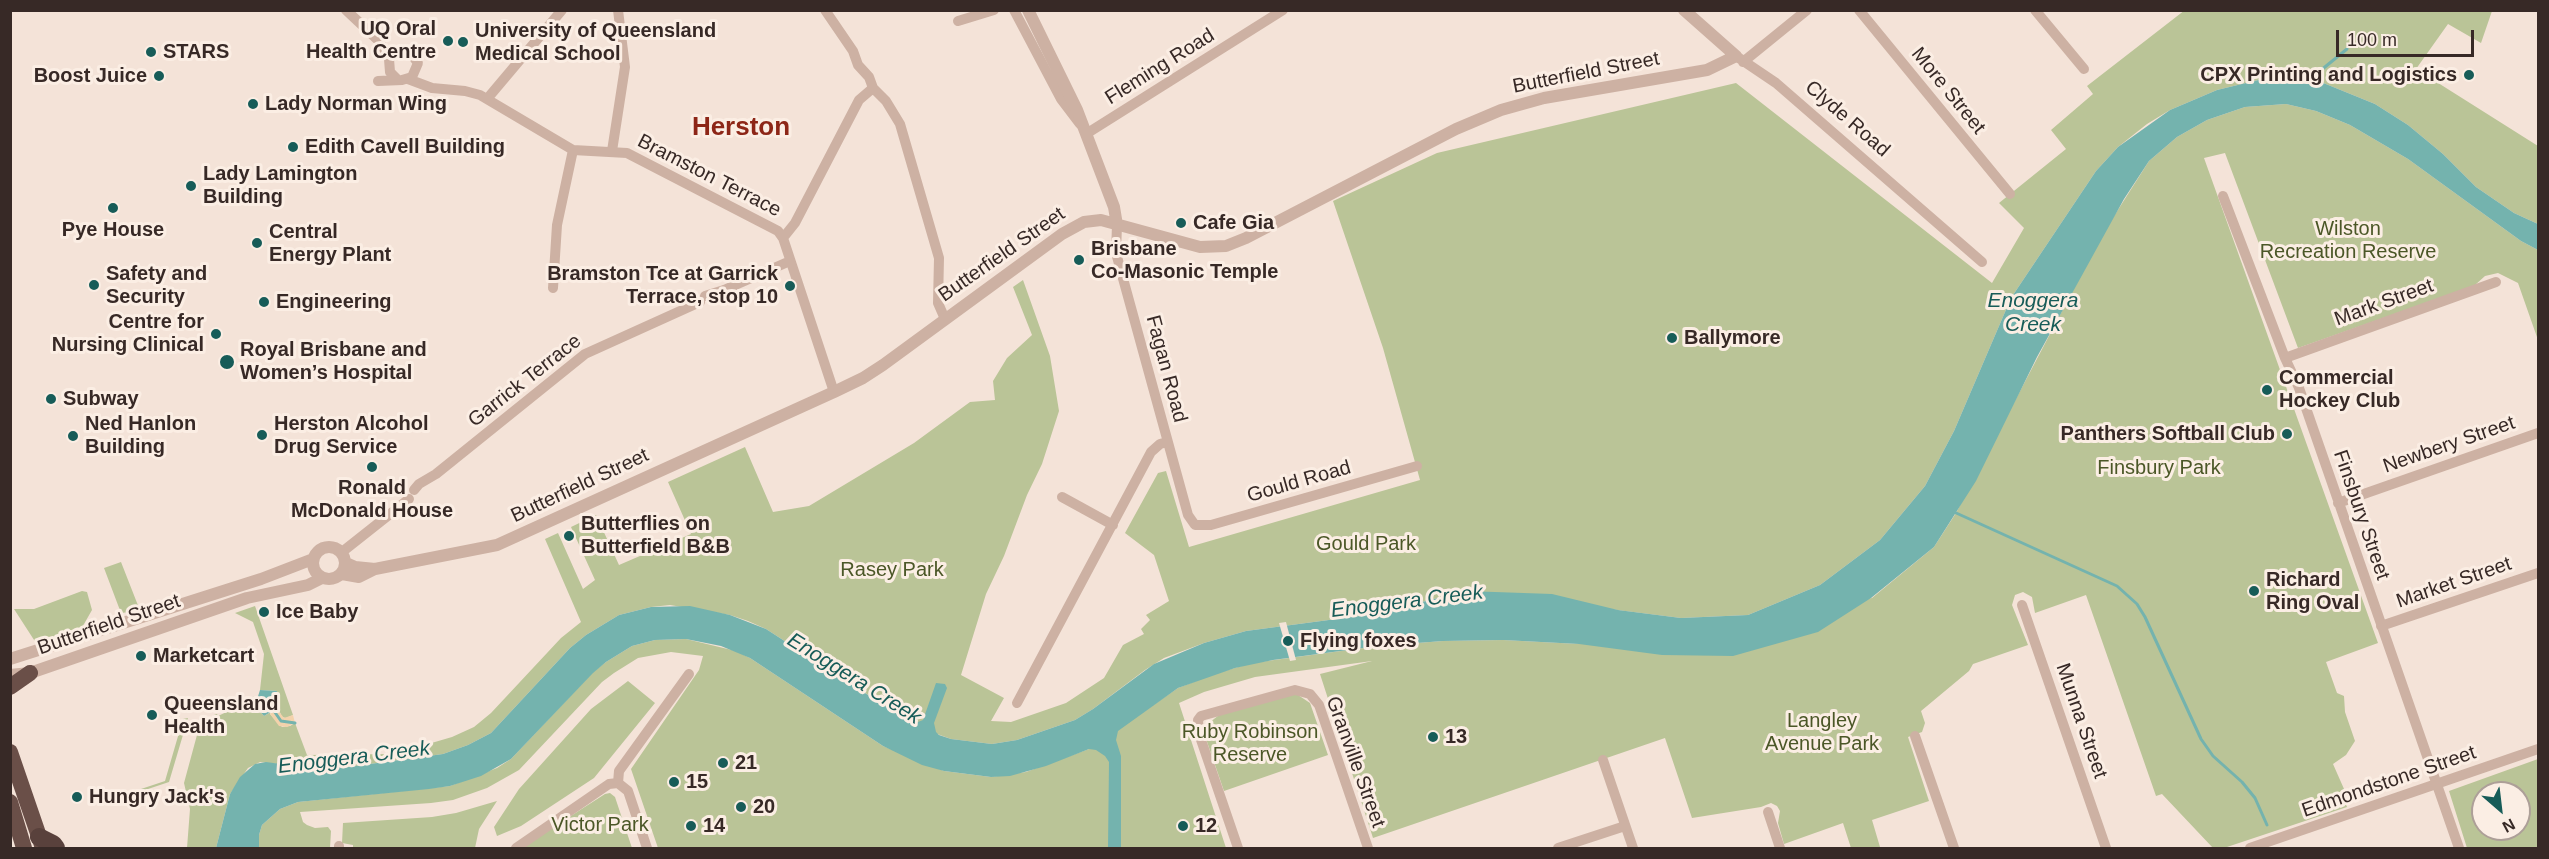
<!DOCTYPE html>
<meta charset="utf-8">
<style>
body{margin:0}
#map{position:relative;width:2549px;height:859px;overflow:hidden;background:#f4e3d8;font-family:Helvetica,sans-serif}
canvas{display:block}
.frame{position:absolute;inset:0;border:12px solid #372926;pointer-events:none}
.north{position:absolute;left:2471px;top:781px;width:60px;height:60px;box-sizing:border-box;background:#fbeee4;border:2px solid #ad9f98;border-radius:50%;rotate:152deg;font-size:16px;font-weight:700;line-height:24px;text-align:center;color:#372926}
.north::after{content:'';display:block;margin:auto;width:21px;height:27px;background:#175c58;clip-path:polygon(50% 0,100% 100%,50% 72%,0 100%)}
.scale{position:absolute;left:2336px;top:30px;width:138px;height:27px;box-sizing:border-box;border:3px solid #372926;border-top:0;padding-left:8px;font-size:18px;line-height:21px;white-space:nowrap;color:#372926;-webkit-text-stroke:4px #fbeee4;paint-order:stroke}
</style>
<div id="map">
<canvas width="2549" height="859"></canvas>
<div class="frame"></div>
<div class="north">N</div>
<div class="scale">100 m</div>
</div>
<script>
const ctx = document.querySelector('canvas').getContext('2d');
ctx.lineJoin = 'round';
function fill(path, color) { ctx.fillStyle = color; ctx.fill(path, 'evenodd'); }
const toPath = rows => new Path2D(rows.map(r => 'M' + r).join(''));
function trace(path, color, width, dash) { ctx.strokeStyle = color; ctx.lineWidth = width; ctx.lineCap = dash ? 'butt' : 'round'; ctx.setLineDash(dash || []); ctx.stroke(path); }
function drawText(font, color, halo, rows, align = 'center') {
  ctx.font = font + ' Helvetica,sans-serif'; ctx.lineWidth = 6; ctx.setLineDash([]); ctx.textBaseline = 'middle'; ctx.strokeStyle = halo; ctx.fillStyle = color; for (const [text, x, y, turn = 0] of rows) {
    ctx.save(); ctx.translate(x, y); ctx.rotate((+turn || 0) * Math.PI / 180); ctx.textAlign = isNaN(turn) ? turn : align; if (halo) ctx.strokeText(text, 0, 0); ctx.fillText(text, 0, 0); ctx.restore();
  }
}
fill(toPath([
 [2185,10,2492,11,2481,43,2448,24,2416,69,2538,146,2538,224,2514,213,2476,187,2443,154,2408,125,2375,104,2316,80,2271,77,2217,90,2170,110,2147,124,2118,147,2096,171,2011,298,1954,431,1925,486,1880,540,1820,585,1748,615,1681,618,1466,591,1374,614,1246,631,1204,643,1164,658,1145,670,1093,709,1075,720,1017,740,992,744,951,739,918,727,766,629,748,621,730,615,670,605,651,607,619,615,586,635,570,648,491,733,468,745,443,754,348,767,303,767,260,762,248,768,230,794,216,848,187,848,190,809,184,783,197,735,204,723,214,715,217,714,218,716,235,708,234,705,255,696,255,706,264,716,271,712,270,714,282,727,290,726,295,723,307,755,394,754,452,737,474,727,491,713,561,638,581,622,545,539,558,533,583,589,595,580,571,527,596,515,619,565,691,534,668,482,745,447,773,512,809,506,914,443,970,402,995,400,993,381,1007,358,1032,335,1013,287,1023,280,1050,356,1059,411,1042,464,1027,495,1004,556,986,594,961,675,1004,698,991,721,1011,722,1066,703,1104,678,1123,645,1144,634,1141,629,1150,620,1146,615,1169,601,1154,555,1125,533,1158,473,1166,471,1189,547,1420,480,1383,348,1333,201,1437,153,1736,83,1992,283,2024,228,1999,203,2066,149,2051,130,2093,94,2087,86],
 [2286,104,2316,111,2350,125,2408,159,2521,241,2538,250,2538,340,2518,283,2498,273,2485,276,2474,286,2298,348,2225,153,2204,158,2378,643,2326,662,2337,693,2344,696,2345,712,2355,741,2346,755,2333,764,2348,798,2345,801,2347,807,2224,848,2213,848,2162,794,2156,796,2086,595,2035,613,2032,597,2023,592,2015,595,2012,605,2028,645,1973,664,1969,671,1921,711,1925,723,1922,732,1908,737,1929,801,1872,820,1880,847,1877,848,1851,848,1843,823,1784,844,1778,823,1780,811,1777,806,1771,803,1761,807,1692,818,1665,738,1373,838,1320,674,1372,661,1255,677,1204,692,1179,703,1226,848,658,848,631,769,699,670,703,656,671,652,638,658,614,673,602,682,519,770,487,788,453,800,431,803,300,812,303,822,307,825,315,828,328,827,331,831,330,848,259,848,259,835,262,825,280,809,298,802,450,786,497,768,511,759,593,672,606,662,632,646,655,640,686,639,736,651,750,658,883,746,944,771,991,777,1026,772,1089,749,1178,688,1214,674,1252,663,1378,646,1443,641,1503,640,1579,644,1872,598,1934,547,1956,513,2102,235,2149,161,2177,137,2207,120,2245,107],
 [121,562,139,608,129,612,121,613,104,568],
 [82,591,87,592,92,610,84,624,81,628,36,643,14,609,34,609],
 [255,606,293,715,286,718,282,717,279,710,274,710,277,691,260,690,264,654,253,622,235,613],
 [628,681,655,703,594,778,521,826,497,836,494,827,519,789,591,709],
 [1288,695,1298,695,1310,703,1328,755,1224,791,1205,736,1209,723,1219,715],
 [188,718,169,782,142,791,141,789,165,781,183,719],
 [2538,759,2538,848,2467,848,2449,791],
 [2483,793,2519,793,2519,829,2483,829],
 [610,793,615,797,632,848,521,848,605,794],
 [497,801,479,829,475,848,353,848,353,845,342,843,343,823,432,817,456,813]
]), '#bac497');
fill(toPath([
 [277,709,284,718,293,715,295,723,287,727,279,726,270,714]
]), '#f3d2ab');
fill(toPath([
 [2271,77,2316,80,2375,104,2408,125,2443,154,2476,187,2514,213,2538,224,2538,250,2521,241,2408,159,2350,125,2316,111,2286,104,2245,107,2207,120,2177,137,2149,161,2124,199,2037,357,1976,481,1934,547,1871,598,1818,632,1733,656,1662,655,1579,644,1503,640,1443,641,1378,646,1273,660,1235,668,1178,688,1118,731,1116,740,1121,756,1121,848,1108,848,1109,762,1105,756,1096,750,1089,749,1046,766,1010,776,991,777,944,771,922,765,883,746,750,658,721,646,686,639,655,640,632,646,606,662,593,673,511,759,481,776,450,786,429,789,298,802,280,809,262,825,259,835,259,848,216,848,230,794,240,777,255,764,266,762,303,767,348,767,443,754,468,745,491,733,570,648,586,635,619,615,651,607,690,606,730,615,766,629,913,724,923,720,936,683,945,684,947,688,934,723,936,732,939,735,951,739,992,744,1017,740,1075,720,1093,709,1154,664,1204,643,1246,631,1374,614,1466,591,1552,594,1618,610,1681,618,1748,615,1820,585,1880,540,1925,486,1954,431,2011,298,2096,171,2118,147,2170,110,2217,90],
 [260,690,277,691,274,710,264,716,255,706]
]), '#74b3ae');
fill(toPath([
 [1286,622,1296,660,1290,661,1279,623]
]), '#f4e3d8');
trace(toPath([
 [2316,82,2320,71,2347,49],
 [1954,512,2117,586,2137,604,2145,617,2201,739,2213,756,2242,782,2255,798,2267,825],
 [274,711,281,721,295,723]
]), '#74b3ae', 3);
trace(toPath([
 [346,10,380,42,389,59],
 [825,10,853,51,858,65,869,77,873,88,886,101,900,124,939,258,938,303,945,319],
 [1014,10,1061,99,1080,124],
 [1859,10,2010,194],
 [2035,10,2084,69],
 [958,21,994,10],
 [1736,56,1776,83,1982,262],
 [1743,62,1807,10],
 [408,79,432,88,465,91,480,95,573,150,627,153,778,231,783,238,834,392],
 [378,81,402,80,412,77,418,63,409,51,400,50,389,59,390,72,397,79],
 [487,99,562,10],
 [1086,134,1283,10],
 [612,151,625,67,618,10],
 [2223,196,2285,358,2299,388,2459,848],
 [1117,225,1116,253,1188,515,1195,525,1211,525,1417,466],
 [783,238,795,223,859,100,873,88],
 [553,288,557,225,573,150],
 [705,296,724,290,790,261],
 [2285,358,2496,282],
 [414,490,419,484,436,474,585,354,700,302],
 [1062,497,1113,525],
 [2338,503,2538,433],
 [342,552,409,499],
 [2022,605,2106,848],
 [2381,626,2538,573],
 [1017,703,1151,452,1160,444,1167,442],
 [1915,736,1954,848],
 [1603,760,1633,848],
 [618,783,619,771,689,674],
 [618,783,628,791,647,848],
 [1768,812,1780,848],
 [339,848,339,846],
 [516,848,609,784,618,783],
 [1238,848,1199,734,1198,720,1201,716,1295,690,1310,694,1319,705,1368,848],
 [1558,848,1625,826],
 [2250,848,2538,749]
]), '#cdb1a3', 10);
trace(toPath([
 [1028,10,1077,110,1114,207,1117,225],
 '313 563a16 16 0 1 1 32 0a16 16 0 1 1-32 0Z',
 [346,563,355,567,375,569,497,545,834,392,863,378,883,365,1062,234,1084,222,1101,220,1200,247,1226,246,1246,238,1456,129,1501,110,1544,98,1707,70,1736,56,1684,10],
 [342,574,359,577,375,569],
 [10,659,261,579,313,559],
 [10,675,30,673,247,598,308,585,322,578]
]), '#cdb1a3', 12);
trace(toPath([
 [10,687,30,673],
 [10,752,43,848],
 [10,802,24,848]
]), '#6a4f48', 16);
trace(toPath([
 [39,837,53,844,56,848]
]), '#59413c', 18);
for (const [x, y, r, color] of [
 [448,41,6,"#175c58"],
 [463,42,6,"#175c58"],
 [151,52,6,"#175c58"],
 [2469,75,6,"#175c58"],
 [159,76,6,"#175c58"],
 [253,104,6,"#175c58"],
 [293,147,6,"#175c58"],
 [191,186,6,"#175c58"],
 [113,208,6,"#175c58"],
 [1181,223,6,"#175c58"],
 [257,243,6,"#175c58"],
 [1079,260,6,"#175c58"],
 [94,285,6,"#175c58"],
 [790,286,6,"#175c58"],
 [264,302,6,"#175c58"],
 [216,334,6,"#175c58"],
 [1672,338,6,"#175c58"],
 [227,362,8,"#175c58"],
 [2267,390,6,"#175c58"],
 [51,399,6,"#175c58"],
 [2287,434,6,"#175c58"],
 [262,435,6,"#175c58"],
 [73,436,6,"#175c58"],
 [372,467,6,"#175c58"],
 [569,536,6,"#175c58"],
 [2254,591,6,"#175c58"],
 [264,612,6,"#175c58"],
 [1288,641,6,"#175c58"],
 [141,656,6,"#175c58"],
 [152,715,6,"#175c58"],
 [1433,737,6,"#175c58"],
 [723,763,6,"#175c58"],
 [674,782,6,"#175c58"],
 [77,797,6,"#175c58"],
 [741,807,6,"#175c58"],
 [691,826,6,"#175c58"],
 [1183,826,6,"#175c58"]
]) { const dot = new Path2D(); dot.arc(x, y, r, 0, 2 * Math.PI); ctx.fillStyle = color; ctx.fill(dot); trace(dot, '#fbeee4', 2); }
drawText('bold 20px', '#372926', '#fbeee4', [
 ["UQ Oral",436,29,"right"],
 ["Health Centre",436,52,"right"],
 ["University of Queensland",475,31],
 ["Medical School",475,54],
 ["STARS",163,52],
 ["CPX Printing and Logistics",2457,75,"right"],
 ["Boost Juice",147,76,"right"],
 ["Lady Norman Wing",265,104],
 ["Edith Cavell Building",305,147],
 ["Lady Lamington",203,174],
 ["Building",203,197],
 ["Cafe Gia",1193,223],
 ["Pye House",113,230,"center"],
 ["Central",269,232],
 ["Energy Plant",269,255],
 ["Brisbane",1091,249],
 ["Co-Masonic Temple",1091,272],
 ["Safety and",106,274],
 ["Security",106,297],
 ["Bramston Tce at Garrick",778,274,"right"],
 ["Terrace, stop 10",778,297,"right"],
 ["Engineering",276,302],
 ["Centre for",204,322,"right"],
 ["Nursing Clinical",204,345,"right"],
 ["Ballymore",1684,338],
 ["Royal Brisbane and",240,350],
 ["Women’s Hospital",240,373],
 ["Commercial",2279,378],
 ["Hockey Club",2279,401],
 ["Subway",63,399],
 ["Ned Hanlon",85,424],
 ["Building",85,447],
 ["Herston Alcohol",274,424],
 ["Drug Service",274,447],
 ["Panthers Softball Club",2275,434,"right"],
 ["Ronald",372,488,"center"],
 ["McDonald House",372,511,"center"],
 ["Butterflies on",581,524],
 ["Butterfield B&B",581,547],
 ["Richard",2266,580],
 ["Ring Oval",2266,603],
 ["Ice Baby",276,612],
 ["Flying foxes",1300,641],
 ["Marketcart",153,656],
 ["Queensland",164,704],
 ["Health",164,727],
 ["13",1445,737],
 ["21",735,763],
 ["15",686,782],
 ["Hungry Jack's",89,797],
 ["20",753,807],
 ["14",703,826],
 ["12",1195,826]
], 'left');
drawText('20px', '#372926', '#fbeee4', [
 ["Fleming Road",1160,67,-32],
 ["Butterfield Street",1586,73,-11],
 ["More Street",1948,91,51],
 ["Clyde Road",1847,119,41],
 ["Bramston Terrace",709,176,27],
 ["Butterfield Street",1002,255,-35],
 ["Mark Street",2384,303,-20],
 ["Fagan Road",1166,369,75],
 ["Garrick Terrace",525,381,-38],
 ["Newbery Street",2449,445,-19],
 ["Gould Road",1299,482,-16],
 ["Butterfield Street",580,486,-25],
 ["Finsbury Street",2361,515,71],
 ["Market Street",2454,583,-19],
 ["Butterfield Street",109,625,-19],
 ["Munna Street",2081,721,71],
 ["Granville Street",1355,762,70],
 ["Edmondstone Street",2389,782,-19]
]);
drawText('20px', '#4b5727', '#fbeee4', [
 ["Wilston",2348,229],
 ["Recreation Reserve",2348,252],
 ["Finsbury Park",2159,468],
 ["Gould Park",1366,544],
 ["Rasey Park",892,570],
 ["Langley",1822,721],
 ["Avenue Park",1822,744],
 ["Ruby Robinson",1250,732],
 ["Reserve",1250,755],
 ["Victor Park",600,825]
]);
drawText('italic 21px', '#175c58', '#fbeee4', [
 ["Enoggera",2033,301],
 ["Creek",2033,325],
 ["Enoggera Creek",1407,602,-7],
 ["Enoggera Creek",854,679,32],
 ["Enoggera Creek",354,758,-7]
]);
drawText('bold 26px', '#8d2617', '#fbeee4', [
 ["Herston",741,128]
]);
</script>
